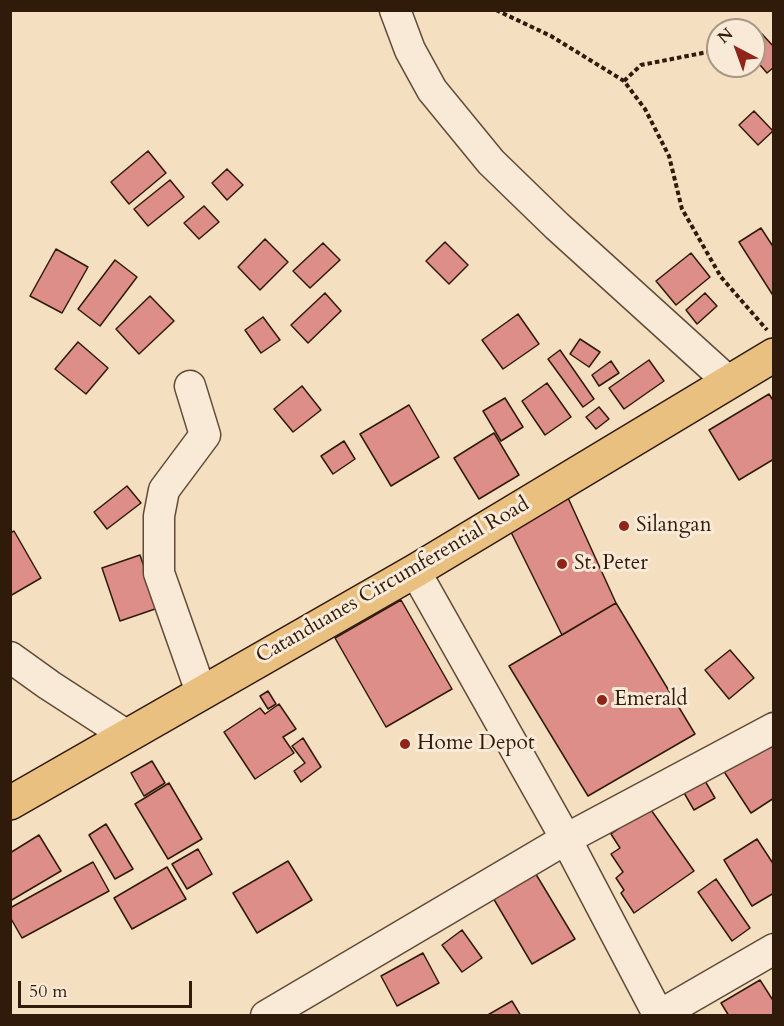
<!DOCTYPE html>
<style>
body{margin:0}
#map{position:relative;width:784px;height:1026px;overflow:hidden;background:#f4dfc1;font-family:Cardo,serif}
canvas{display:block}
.frame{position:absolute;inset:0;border:12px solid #301a09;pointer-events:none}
.north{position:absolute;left:706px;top:18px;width:60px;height:60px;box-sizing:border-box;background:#f8ead7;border:2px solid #a89785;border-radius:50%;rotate:319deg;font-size:16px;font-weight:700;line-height:24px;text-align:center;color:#301a09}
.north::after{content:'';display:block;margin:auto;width:21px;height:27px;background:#8f2418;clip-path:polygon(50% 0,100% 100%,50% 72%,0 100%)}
.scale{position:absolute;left:18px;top:981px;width:174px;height:27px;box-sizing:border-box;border:3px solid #301a09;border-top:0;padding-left:8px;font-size:18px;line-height:21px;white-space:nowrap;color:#301a09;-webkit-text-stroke:4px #f8ead7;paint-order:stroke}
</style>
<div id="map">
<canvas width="784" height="1026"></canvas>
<div class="frame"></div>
<div class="north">N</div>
<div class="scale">50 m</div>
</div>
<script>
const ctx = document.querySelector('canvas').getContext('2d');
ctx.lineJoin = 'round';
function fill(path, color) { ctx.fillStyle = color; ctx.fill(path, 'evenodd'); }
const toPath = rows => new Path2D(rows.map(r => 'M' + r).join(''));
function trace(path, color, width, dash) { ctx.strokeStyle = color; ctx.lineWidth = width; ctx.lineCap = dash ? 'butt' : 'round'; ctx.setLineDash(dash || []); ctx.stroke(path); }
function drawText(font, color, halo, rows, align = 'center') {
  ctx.font = font + ' Cardo,serif'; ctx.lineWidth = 6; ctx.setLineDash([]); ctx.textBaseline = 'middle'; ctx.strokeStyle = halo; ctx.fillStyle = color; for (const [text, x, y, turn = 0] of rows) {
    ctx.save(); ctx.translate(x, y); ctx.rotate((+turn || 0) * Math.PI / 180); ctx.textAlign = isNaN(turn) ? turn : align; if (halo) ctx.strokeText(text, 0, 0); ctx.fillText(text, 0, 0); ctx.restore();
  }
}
const building = toPath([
 [762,34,774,47,774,67,767,73,754,58,754,40,762,34],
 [754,111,773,131,758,145,739,125,754,111],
 [148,151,166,173,129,204,111,182,148,151],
 [227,169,243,185,227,200,212,183,227,169],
 [170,180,184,197,148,226,134,209,170,180],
 [204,206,219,222,199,239,184,223,204,206],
 [761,228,774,248,774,297,739,242,761,228],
 [265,239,288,262,260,290,238,267,265,239],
 [445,242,468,265,449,284,426,261,445,242],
 [323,243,340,260,310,288,293,271,323,243],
 [56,249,88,267,62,313,30,296,56,249],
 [691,253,710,277,676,305,656,281,691,253],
 [115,260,137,277,100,326,78,309,115,260],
 [325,293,341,311,308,343,291,325,325,293],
 [705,293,717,306,697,324,686,310,705,293],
 [150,296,174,321,139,354,116,329,150,296],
 [518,314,539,344,503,369,482,340,518,314],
 [263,317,280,340,261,353,245,330,263,317],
 [580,339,600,352,589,367,570,354,580,339],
 [78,342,108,368,86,394,55,369,78,342],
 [560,350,594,399,583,407,548,359,560,350],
 [649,360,664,381,624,409,609,388,649,360],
 [611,361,619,373,599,386,592,375,611,361],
 [547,383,571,417,545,435,522,401,547,383],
 [302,386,321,410,293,432,274,409,302,386],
 [769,394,774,402,774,459,739,480,709,430,769,394],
 [505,398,523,427,501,441,483,411,505,398],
 [409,405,439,457,391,486,360,434,409,405],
 [599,407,609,419,596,429,586,417,599,407],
 [494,433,519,475,479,499,454,458,494,433],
 [344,441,355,459,333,474,321,456,344,441],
 [127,486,141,503,107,529,94,512,127,486],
 [564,489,616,603,562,635,507,524,564,489],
 [14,531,41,578,10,596,10,533,14,531],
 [140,555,158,608,120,621,102,568,140,555],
 [401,600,452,689,386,727,335,638,401,600],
 [616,603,695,734,588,796,509,666,616,603],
 [730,650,754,678,729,699,705,670,730,650],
 [268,691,276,704,268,709,260,696,268,691],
 [279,704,296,729,283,737,294,753,255,779,224,732,260,708,265,714,279,704],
 [774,736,774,798,751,813,723,770,774,736],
 [303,738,321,767,301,782,294,771,305,763,292,746,303,738],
 [152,761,165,783,144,796,131,773,152,761],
 [701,774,715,798,694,810,680,786,701,774],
 [169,783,202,839,168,859,135,804,169,783],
 [649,807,694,871,634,913,621,893,624,890,616,878,623,872,611,854,620,848,611,834,649,807],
 [106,824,133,869,115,879,89,835,106,824],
 [39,835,61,871,10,901,10,853,39,835],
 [757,839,774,865,774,893,752,906,724,860,757,839],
 [198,849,212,874,187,889,172,864,198,849],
 [288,861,312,900,257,933,233,893,288,861],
 [93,862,109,891,22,938,10,917,10,908,93,862],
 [531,866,575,939,532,964,489,891,531,866],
 [167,867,186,899,132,929,114,898,167,867],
 [716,879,750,928,732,941,698,892,716,879],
 [462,930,482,958,462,972,442,945,462,930],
 [423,953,439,983,397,1006,381,976,423,953],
 [760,980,774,1002,774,1016,729,1016,721,1003,760,980],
 [512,1001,521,1016,486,1016,512,1001]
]);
fill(building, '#dd8e88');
trace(building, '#301a09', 1.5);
const minor = toPath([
 [395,10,410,50,432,90,491,162,557,226,729,382],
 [190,386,205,435,164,490,159,516,159,573,201,692],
 [415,571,566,839,659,1016],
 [10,657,49,685,126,735],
 [266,1016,566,839,774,728],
 [658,1016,774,949]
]);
const major = toPath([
 [10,803,415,571,774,355]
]);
trace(minor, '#614b37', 33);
trace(major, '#301a09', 36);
trace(toPath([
 [496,10,551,36,624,81,645,109,669,156,682,209,721,277,767,330],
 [624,81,641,65,718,50]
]), '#301a09', 4, [4.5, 3]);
trace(minor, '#f8ead7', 30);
trace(major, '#eac080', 33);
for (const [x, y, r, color] of [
 [624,526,6,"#8f2418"],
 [562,564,6,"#8f2418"],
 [602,700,6,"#8f2418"],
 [405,744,6,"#8f2418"]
]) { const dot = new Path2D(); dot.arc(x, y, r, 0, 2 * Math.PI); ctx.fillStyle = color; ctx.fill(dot); trace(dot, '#f8ead7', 2); }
drawText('21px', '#301a09', '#f8ead7', [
 ["Silangan",636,526],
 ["St. Peter",574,564],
 ["Emerald",614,700],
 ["Home Depot",417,744]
], 'left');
drawText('21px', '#301a09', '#f8ead7', [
 ["Catanduanes Circumferential Road",393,581,-30]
]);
</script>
